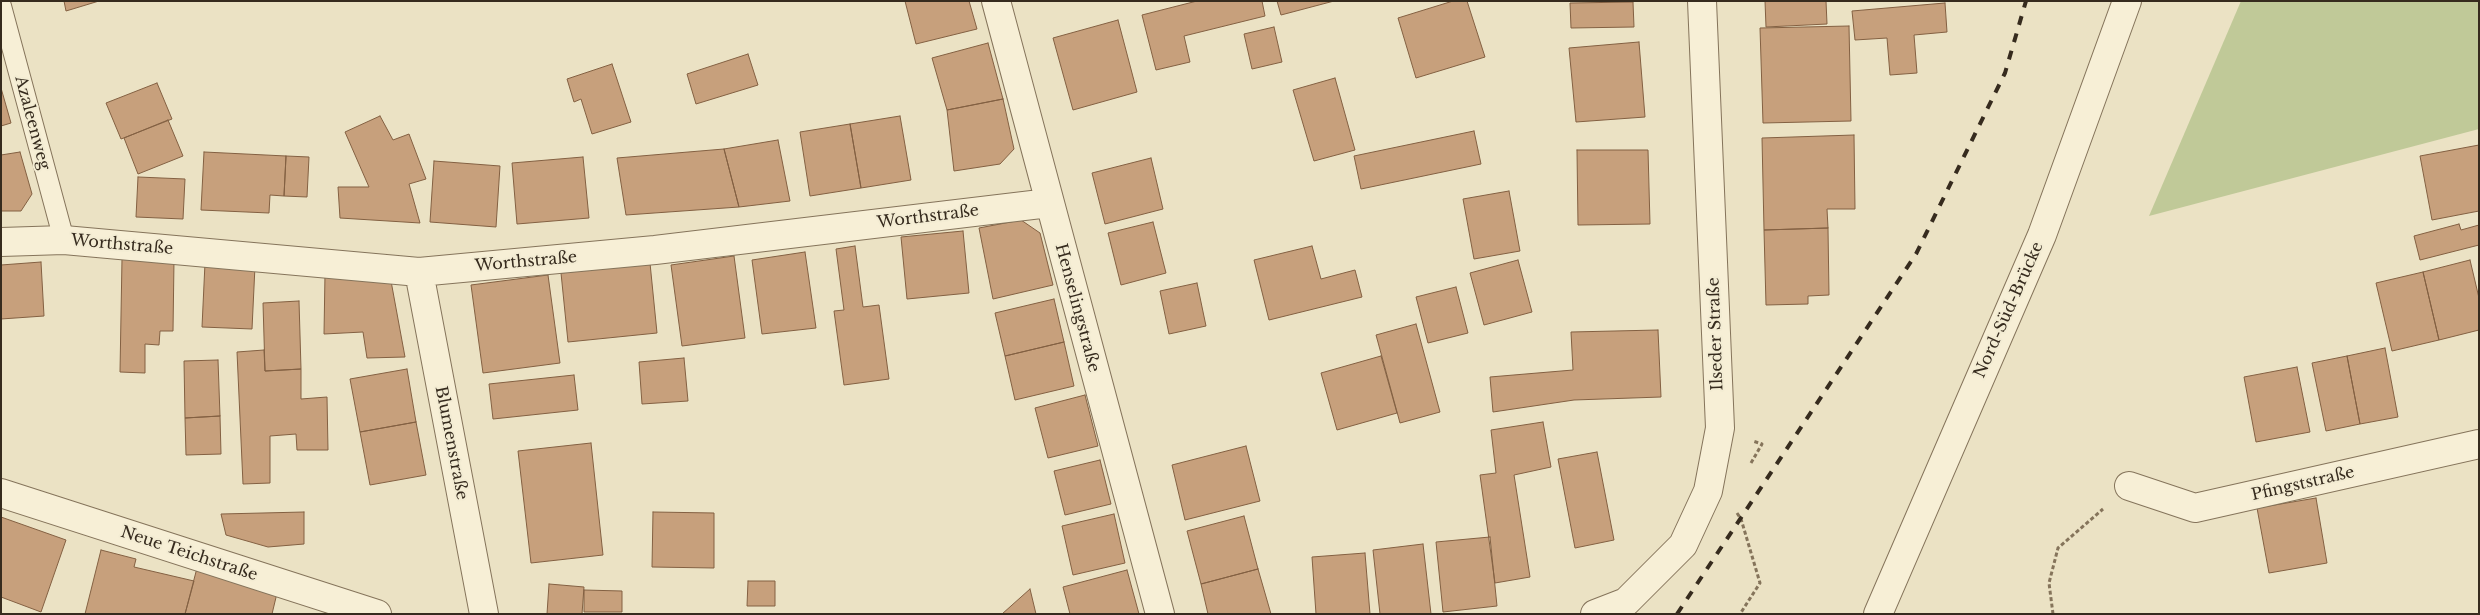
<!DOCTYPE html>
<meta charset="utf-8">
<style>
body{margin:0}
#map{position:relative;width:2480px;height:615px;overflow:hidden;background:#ebe2c4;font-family:"Libre Baskerville",serif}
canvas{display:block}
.frame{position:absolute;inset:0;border:2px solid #362b1e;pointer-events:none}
</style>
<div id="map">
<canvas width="2480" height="615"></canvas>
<div class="frame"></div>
</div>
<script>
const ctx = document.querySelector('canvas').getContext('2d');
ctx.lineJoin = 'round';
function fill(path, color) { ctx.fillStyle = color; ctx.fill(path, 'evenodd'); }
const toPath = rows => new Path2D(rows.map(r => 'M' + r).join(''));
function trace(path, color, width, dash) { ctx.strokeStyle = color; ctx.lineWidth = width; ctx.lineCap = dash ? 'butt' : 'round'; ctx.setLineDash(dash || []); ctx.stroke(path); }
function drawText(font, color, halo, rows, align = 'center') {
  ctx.font = font + ' "Libre Baskerville",serif'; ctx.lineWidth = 4; ctx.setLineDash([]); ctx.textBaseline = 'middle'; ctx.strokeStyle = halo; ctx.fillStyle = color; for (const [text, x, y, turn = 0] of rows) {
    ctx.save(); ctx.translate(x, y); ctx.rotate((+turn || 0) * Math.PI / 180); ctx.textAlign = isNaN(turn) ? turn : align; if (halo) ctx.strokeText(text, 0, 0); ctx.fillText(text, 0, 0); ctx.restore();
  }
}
fill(toPath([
 [2241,1,2479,1,2479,129,2149,216]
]), '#c0c998');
const building = toPath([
 [64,1,99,1,66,11,64,1],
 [905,1,969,1,977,29,916,44,905,1],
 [1197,1,1262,1,1265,16,1184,36,1190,62,1156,70,1142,15,1197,1],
 [1277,1,1334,1,1281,15,1277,1],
 [1453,1,1467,1,1485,57,1416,78,1398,18,1453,1],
 [1765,1,1826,1,1827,24,1766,27,1765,1],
 [1633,2,1634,27,1571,28,1570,3,1633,2],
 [1945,3,1947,32,1914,35,1917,73,1890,75,1887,38,1855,40,1852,11,1945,3],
 [1118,20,1137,92,1073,110,1053,38,1118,20],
 [1849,26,1851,121,1763,123,1760,28,1849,26],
 [1274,27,1282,62,1252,69,1244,34,1274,27],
 [1639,42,1645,117,1576,122,1569,48,1639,42],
 [988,43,1003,99,947,110,932,58,988,43],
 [748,54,758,85,696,104,687,74,748,54],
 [612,64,631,122,592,134,581,99,574,102,567,79,612,64],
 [1335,78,1355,150,1314,161,1293,90,1335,78],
 [157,83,172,119,121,139,106,103,157,83],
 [1,88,11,123,1,126,1,88],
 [1003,99,1014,149,1000,164,954,171,947,110,1003,99],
 [380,116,393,140,409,134,426,179,409,184,420,223,340,218,338,187,369,187,345,132,380,116],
 [900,116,911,180,861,188,850,124,900,116],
 [168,120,183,156,138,174,124,138,168,120],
 [850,124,861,188,810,196,800,132,850,124],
 [1474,131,1481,164,1361,189,1354,156,1474,131],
 [1854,135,1855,209,1827,209,1828,228,1764,230,1762,138,1854,135],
 [778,140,790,201,739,207,724,149,778,140],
 [2479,145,2479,211,2432,220,2420,156,2479,145],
 [724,149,739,207,626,215,617,158,724,149],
 [1577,150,1648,150,1650,224,1578,225,1577,150],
 [20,152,32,194,21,211,1,211,1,155,20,152],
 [204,152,286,156,284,196,270,195,269,213,201,210,204,152],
 [286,156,309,157,307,197,284,196,286,156],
 [583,157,589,218,517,224,512,163,583,157],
 [1151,158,1163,209,1105,224,1092,173,1151,158],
 [434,161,500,166,496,227,430,222,434,161],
 [138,177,185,179,183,219,136,217,138,177],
 [1509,191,1520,251,1474,259,1463,199,1509,191],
 [1021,220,1040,233,1053,285,993,299,979,228,1021,220],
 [1153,222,1166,273,1121,285,1108,233,1153,222],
 [2459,224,2461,230,2479,225,2479,245,2420,260,2414,236,2459,224],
 [1828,228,1829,295,1808,296,1808,304,1766,305,1764,230,1828,228],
 [963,231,969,293,907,299,901,237,963,231],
 [855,246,863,307,879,305,889,379,844,385,834,311,844,310,836,249,855,246],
 [1312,246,1321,279,1355,270,1362,297,1269,320,1254,260,1312,246],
 [805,252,816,328,762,334,752,260,805,252],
 [734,256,745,338,682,346,671,265,734,256],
 [122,259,174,260,173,331,160,331,159,345,145,344,145,373,120,372,122,259],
 [1518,260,1532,312,1484,325,1470,273,1518,260],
 [2470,260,2479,298,2479,330,2439,340,2423,272,2470,260],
 [41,262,44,316,1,319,1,265,41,262],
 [205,263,255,266,252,329,202,327,205,263],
 [650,263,657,333,568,342,561,273,650,263],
 [2423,272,2439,340,2392,351,2376,283,2423,272],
 [325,274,391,281,405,357,367,358,363,332,324,334,325,274],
 [548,275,560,363,483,373,471,285,548,275],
 [1197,283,1206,326,1169,334,1160,291,1197,283],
 [1456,287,1468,333,1428,343,1416,297,1456,287],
 [1054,299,1064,342,1005,356,995,313,1054,299],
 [299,301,301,369,265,371,263,303,299,301],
 [1416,324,1440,412,1400,423,1376,335,1416,324],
 [1658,330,1661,397,1574,400,1493,412,1490,377,1573,370,1571,332,1658,330],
 [1064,342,1074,386,1015,400,1005,356,1064,342],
 [2385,348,2398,417,2360,424,2347,356,2385,348],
 [264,350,265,371,301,369,301,399,327,397,328,450,297,450,296,434,270,436,270,483,243,484,237,352,264,350],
 [1381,356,1397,413,1337,430,1321,373,1381,356],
 [2347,356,2360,424,2326,431,2312,363,2347,356],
 [684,358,688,401,642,404,639,362,684,358],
 [218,360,220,416,185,418,184,361,218,360],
 [2297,367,2310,432,2256,442,2244,377,2297,367],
 [407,369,416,422,360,432,350,379,407,369],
 [574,375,578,410,493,419,489,384,574,375],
 [1085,395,1098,446,1048,458,1035,408,1085,395],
 [220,416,221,454,186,455,185,418,220,416],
 [416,422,426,475,370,485,360,432,416,422],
 [1543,422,1551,467,1514,475,1530,577,1495,583,1480,475,1496,473,1491,430,1543,422],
 [591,443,603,555,531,563,518,451,591,443],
 [1246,446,1260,501,1185,520,1172,465,1246,446],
 [1597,452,1614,540,1575,548,1558,459,1597,452],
 [1100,460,1111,504,1065,515,1054,471,1100,460],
 [2316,498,2327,563,2269,573,2257,508,2316,498],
 [304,512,304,544,268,547,226,535,221,514,304,512],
 [653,512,714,513,714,568,652,567,653,512],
 [1114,514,1125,563,1073,575,1062,526,1114,514],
 [1244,516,1258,569,1201,584,1187,531,1244,516],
 [1,517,66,540,41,612,1,597,1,517],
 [1490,537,1497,606,1443,612,1436,542,1490,537],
 [1423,544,1431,614,1380,614,1373,550,1423,544],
 [101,550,136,559,134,567,194,581,185,614,85,614,101,550],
 [1365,553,1370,614,1316,614,1312,557,1365,553],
 [197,568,278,589,272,614,185,614,197,568],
 [1258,569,1271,614,1208,614,1201,584,1258,569],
 [1127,570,1139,614,1070,614,1063,587,1127,570],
 [748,581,775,581,775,606,747,606,748,581],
 [549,584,584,587,582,614,547,614,549,584],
 [1030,589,1036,614,1002,614,1030,589],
 [584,590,622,591,622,612,584,612,584,590]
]);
fill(building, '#c7a07c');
trace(building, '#836042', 1);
const service = toPath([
 [1,6,64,240]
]);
const minor = toPath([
 [996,1,1160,614],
 [1,242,64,240,419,272,655,250,1049,203],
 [419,272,484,614],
 [2129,486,2195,508,2479,444],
 [1,493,377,614],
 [1595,614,1626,602,1683,545,1708,491,1720,428,1702,1]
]);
const tertiary = toPath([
 [1878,614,2042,235,2127,1]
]);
trace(service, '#85745b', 22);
trace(minor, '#85745b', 30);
trace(tertiary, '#85745b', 30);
trace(toPath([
 [1751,463,1762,444,1753,441],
 [1737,513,1741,519,1760,583,1740,614],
 [2053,614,2049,583,2058,548,2103,509]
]), '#85745b', 3, [4, 2.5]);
trace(service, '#f7efd6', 20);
trace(minor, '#f7efd6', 28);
trace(tertiary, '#f7efd6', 28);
trace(toPath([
 [1677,614,1916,254,2005,73,2026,1]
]), '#362b1e', 4, [9, 9]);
drawText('16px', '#362b1e', '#f3ecd3', [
 ["Azaleenweg",32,123,75],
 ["Worthstraße",928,217,-7],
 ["Worthstraße",122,245,5],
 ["Worthstraße",526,262,-5],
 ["Henselingstraße",1077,308,75],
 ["Nord-Süd-Brücke",2009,310,-66],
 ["Ilseder Straße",1716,334,-92],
 ["Blumenstraße",451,443,79],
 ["Pfingststraße",2303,484,-13],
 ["Neue Teichstraße",189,554,18]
]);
</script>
